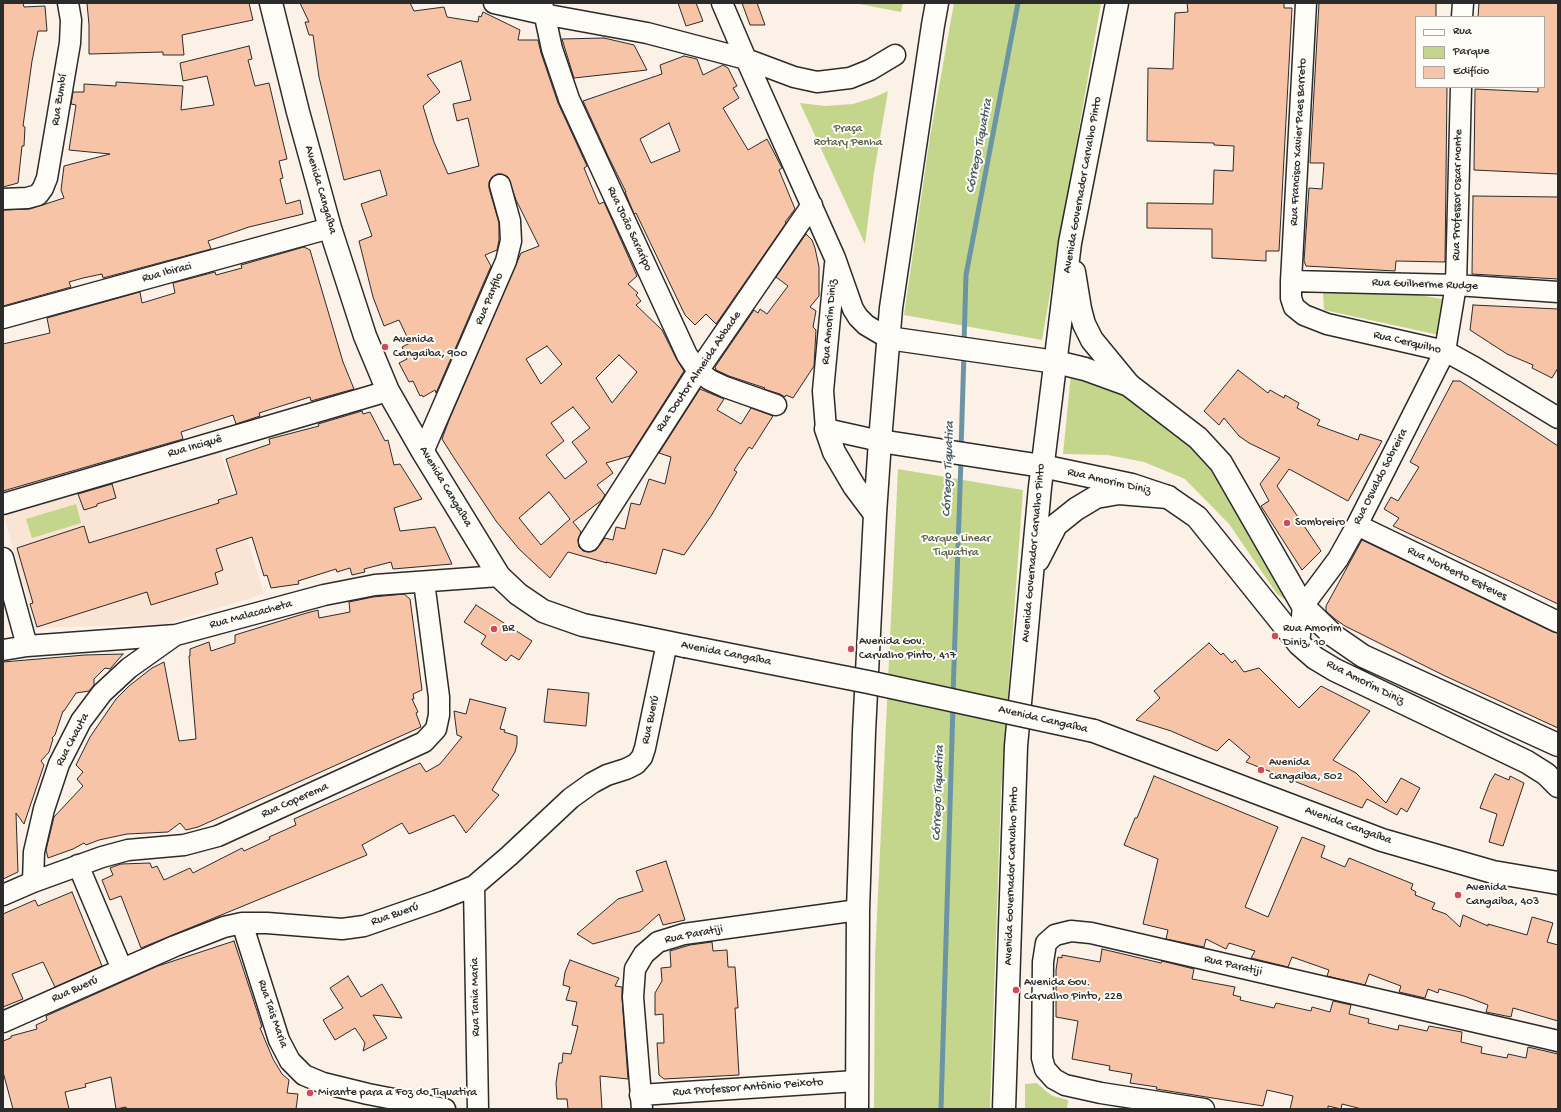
<!DOCTYPE html>
<meta charset="utf-8">
<style>
body{margin:0}
#map{position:relative;width:1561px;height:1112px;overflow:hidden;background:#fcf1e7;font-family:"Gochi Hand",sans-serif}
canvas{display:block}
.frame{position:absolute;inset:0;border:4px solid #2b2b2b;pointer-events:none}
.legend{position:absolute;left:1415px;top:16px;width:130px;height:72px;box-sizing:border-box;background:#fdfcf7;border:1px solid #a9a8a5;margin:0;padding:5px 7px;list-style:none;font-size:12px;color:#2b2b2b}
.legend li{display:flex;align-items:center;gap:8px;height:20px}
.legend b{width:20px;border:1px solid #a9a8a5}
</style>
<div id="map">
<canvas width="1561" height="1112"></canvas>
<div class="frame"></div>
<ul class="legend">
<li><b style="height:5px;background:#fdfcf7"></b>Rua</li>
<li><b style="height:11px;background:#c4d68b"></b>Parque</li>
<li><b style="height:11px;background:#f7c4a7"></b>Edifício</li>
</ul>
</div>
<script>
const ctx = document.querySelector('canvas').getContext('2d');
ctx.lineJoin = 'round';
function fill(path, color) { ctx.fillStyle = color; ctx.fill(path, 'evenodd'); }
const toPath = rows => new Path2D(rows.map(r => 'M' + r).join(''));
function trace(path, color, width, dash) { ctx.strokeStyle = color; ctx.lineWidth = width; ctx.lineCap = dash ? 'butt' : 'round'; ctx.setLineDash(dash || []); ctx.stroke(path); }
function drawText(font, color, halo, rows, align = 'center') {
  ctx.font = font + ' "Gochi Hand",sans-serif'; ctx.lineWidth = 4; ctx.setLineDash([]); ctx.textBaseline = 'middle'; ctx.strokeStyle = halo; ctx.fillStyle = color; for (const [text, x, y, turn = 0] of rows) {
    ctx.save(); ctx.translate(x, y); ctx.rotate((+turn || 0) * Math.PI / 180); ctx.textAlign = isNaN(turn) ? turn : align; if (halo) ctx.strokeText(text, 0, 0); ctx.fillText(text, 0, 0); ctx.restore();
  }
}
fill(toPath([
 [220,450,264,594,165,624,36,628,3,513]
]), '#fae4d4');
fill(toPath([
 [854,3,903,3,901,12],
 [954,3,1101,3,1042,340,904,315,930,137],
 [888,91,874,173,865,244,800,103,825,106,853,104,875,97],
 [1379,288,1442,299,1439,335,1324,310,1323,293],
 [1071,374,1121,392,1169,424,1209,467,1289,596,1284,599,1277,594,1229,524,1185,479,1144,462,1108,455,1063,454],
 [898,469,1023,490,1001,792,990,1109,874,1109,875,958],
 [76,504,81,523,32,538,26,519],
 [1037,1083,1047,1092,1053,1096,1068,1100,1067,1109,1025,1109,1025,1084]
]), '#c4d68b');
trace(toPath([
 [964,343,966,275,1018,3],
 [961,449,964,353],
 [953,695,961,459],
 [941,1109,953,705]
]), '#6b95a5', 5);
const building = toPath([
 [3,3,23,3,24,7,45,6,47,31,38,31,32,61,23,126,25,127,24,146,22,146,18,183,3,187,3,3],
 [87,3,249,3,253,20,182,35,184,55,163,55,163,52,89,54,89,25,87,3],
 [300,3,410,3,414,11,444,7,447,17,478,22,479,16,481,17,483,12,520,30,518,40,538,40,541,53,558,103,587,166,584,168,599,204,604,202,637,276,628,284,638,293,636,295,641,301,636,305,662,330,677,360,684,371,630,456,606,463,613,473,597,485,605,495,602,500,573,522,581,532,578,540,579,547,583,551,589,552,596,550,605,538,613,540,616,527,625,529,631,503,640,505,649,479,665,484,671,457,659,453,700,389,724,399,717,410,741,424,751,408,773,416,752,449,749,447,734,470,737,472,711,516,684,555,663,549,656,574,606,562,607,563,568,552,550,578,519,549,496,521,454,458,442,439,449,420,521,253,539,246,516,200,508,177,502,174,497,174,492,177,489,182,489,188,499,223,499,240,497,250,485,255,491,266,436,393,435,390,423,397,422,395,420,396,413,381,409,382,399,363,407,359,402,347,410,343,399,320,384,326,373,297,359,241,372,236,361,204,387,195,380,170,344,180,319,77,313,35,309,35,305,22,309,22,300,3],
 [461,61,471,100,453,104,457,121,468,118,479,166,448,174,434,142,423,106,440,92,427,75,461,61],
 [547,346,562,364,541,384,526,359,547,346],
 [619,355,637,372,612,403,596,378,619,355],
 [573,407,590,428,572,442,587,462,565,479,546,455,564,441,551,423,573,407],
 [549,492,570,519,541,545,519,518,549,492],
 [678,3,696,3,703,21,686,26,678,3],
 [742,3,757,3,765,25,750,25,742,3],
 [1187,3,1284,3,1284,8,1292,8,1279,251,1266,251,1266,261,1212,258,1212,229,1147,228,1147,203,1213,204,1214,170,1233,171,1234,146,1214,145,1214,143,1147,141,1148,68,1173,69,1175,13,1188,12,1187,3],
 [1319,3,1436,3,1436,17,1416,17,1416,87,1447,87,1445,262,1396,261,1395,271,1306,266,1304,261,1309,188,1322,189,1324,163,1310,163,1319,3],
 [1479,3,1558,3,1558,174,1474,170,1475,89,1538,92,1538,87,1544,87,1544,17,1478,17,1479,3],
 [604,38,634,45,647,70,574,78,562,39,604,38],
 [249,46,252,59,248,60,255,86,269,83,287,159,279,161,283,178,280,179,286,204,300,200,303,214,249,227,208,241,211,249,103,278,102,274,83,278,69,282,71,287,3,306,3,210,30,209,64,198,61,190,64,166,110,154,69,150,76,105,71,104,73,92,84,92,84,84,116,86,116,82,183,86,181,110,214,105,207,76,183,81,180,63,249,46],
 [684,56,697,59,703,75,723,65,728,68,737,86,733,88,739,98,723,108,748,150,767,139,782,168,779,170,795,209,785,222,786,223,716,324,706,314,695,325,685,315,636,213,634,214,625,192,626,192,608,156,583,101,662,74,660,65,684,56],
 [669,123,680,151,651,163,640,139,669,123],
 [1473,196,1558,197,1558,279,1472,274,1473,196],
 [806,234,812,240,815,248,819,267,819,296,810,307,816,311,813,327,816,330,814,366,793,398,786,395,785,397,780,394,764,389,765,388,729,376,716,370,715,367,754,310,758,313,760,309,767,314,788,286,776,277,806,234],
 [304,247,310,250,343,362,354,389,311,401,310,397,259,413,260,416,236,424,233,415,181,432,183,439,3,491,3,344,50,333,47,318,140,292,142,303,175,293,173,283,215,272,216,275,242,268,241,265,304,247],
 [1473,305,1558,309,1558,368,1552,378,1532,368,1533,365,1507,354,1470,330,1473,305],
 [1238,370,1268,393,1270,390,1284,398,1285,395,1299,403,1297,408,1320,420,1317,425,1358,440,1360,434,1382,441,1348,501,1289,469,1277,486,1321,551,1302,570,1261,506,1269,501,1260,484,1280,458,1249,443,1239,436,1224,418,1219,425,1204,411,1238,370],
 [1453,381,1460,381,1558,446,1558,604,1393,526,1399,518,1384,509,1391,497,1398,501,1419,467,1410,462,1453,381],
 [362,411,363,414,370,412,385,441,388,440,394,465,400,464,422,499,394,508,400,531,435,527,452,564,393,569,391,562,364,569,365,572,352,575,350,568,337,572,336,569,298,581,299,584,271,588,267,575,264,576,252,537,216,549,223,570,215,573,218,584,151,605,147,592,37,627,30,604,33,603,17,548,84,526,89,543,219,503,218,500,237,494,226,459,270,444,269,439,319,426,318,424,362,411],
 [112,484,116,498,97,504,97,506,84,510,78,494,112,484],
 [1362,540,1553,632,1558,633,1558,728,1443,675,1345,626,1335,619,1326,611,1326,606,1362,540],
 [404,594,410,599,416,644,422,690,413,694,414,699,412,699,418,712,416,713,421,727,198,827,186,830,180,823,168,832,127,834,99,840,86,845,84,843,73,849,48,858,46,850,54,817,83,786,77,779,83,772,76,765,90,737,116,699,129,686,152,668,164,662,179,741,196,739,189,656,190,656,190,649,209,642,211,651,235,643,235,635,303,614,318,610,319,618,350,612,349,602,373,597,404,594],
 [476,605,532,641,519,660,511,655,506,661,481,644,486,636,464,622,476,605],
 [1209,643,1221,655,1223,653,1232,663,1235,660,1244,672,1259,668,1299,708,1321,686,1370,711,1333,760,1356,773,1386,803,1401,778,1420,788,1407,812,1401,808,1397,815,1367,799,1362,808,1246,762,1250,757,1229,739,1217,751,1171,731,1136,720,1160,698,1154,691,1209,643],
 [123,654,110,669,105,668,94,679,94,685,89,691,76,693,64,711,63,711,55,735,52,738,53,739,49,752,41,761,44,765,24,824,16,813,18,872,3,879,3,662,85,655,123,654],
 [548,689,589,693,586,726,544,722,548,689],
 [470,699,506,708,500,729,505,730,504,732,517,736,517,744,515,752,492,790,499,795,466,833,454,815,409,834,402,823,362,845,367,855,141,948,121,896,110,900,102,880,113,875,110,868,121,864,150,863,152,868,157,866,164,880,190,868,193,873,242,848,244,851,270,839,269,837,296,825,294,819,420,763,426,772,440,764,462,737,457,735,454,711,466,714,470,699],
 [1495,774,1509,780,1510,776,1524,783,1503,846,1489,842,1497,814,1480,808,1490,782,1495,774],
 [1154,776,1278,827,1245,907,1268,917,1302,837,1325,846,1321,857,1345,867,1349,858,1413,884,1411,889,1416,892,1415,895,1435,903,1432,909,1446,914,1460,927,1463,915,1488,926,1488,924,1527,935,1532,917,1553,923,1547,942,1558,945,1558,1021,1513,1008,1511,1017,1486,1012,1488,1005,1464,996,1439,989,1438,993,1428,989,1425,998,1399,992,1401,986,1369,974,1365,985,1327,976,1329,970,1292,957,1288,967,1251,958,1255,951,1229,943,1226,949,1206,939,1204,947,1166,939,1168,930,1143,924,1158,859,1124,845,1135,818,1137,818,1154,776],
 [666,861,685,920,663,925,659,914,640,931,593,944,577,934,618,899,643,891,636,871,666,861],
 [72,892,102,966,55,987,43,962,12,974,23,999,3,1007,3,914,35,900,38,906,72,892],
 [234,941,257,1011,262,1027,260,1028,273,1059,282,1074,289,1080,287,1093,298,1094,296,1109,127,1109,126,1107,116,1109,111,1077,85,1084,86,1087,65,1092,69,1109,13,1109,3,1072,3,1041,11,1038,11,1036,37,1029,36,1025,47,1020,46,1016,158,966,234,941],
 [712,942,713,951,727,950,728,967,735,967,738,1008,735,1008,739,1075,664,1079,659,1075,657,1043,664,1043,663,1014,655,1015,655,993,662,981,661,968,671,967,670,951,690,945,712,942],
 [1102,949,1161,963,1162,961,1194,969,1192,979,1235,987,1233,995,1241,997,1240,1000,1274,1008,1276,1003,1311,1011,1312,1007,1330,1012,1333,1001,1351,1005,1349,1014,1369,1019,1368,1023,1398,1030,1399,1025,1427,1031,1429,1026,1462,1032,1461,1042,1482,1047,1481,1053,1507,1058,1508,1054,1526,1058,1528,1047,1558,1054,1558,1109,1362,1109,1342,1104,1341,1109,1328,1106,1328,1109,1290,1109,1293,1096,1267,1090,1263,1106,1156,1089,1157,1087,1130,1083,1132,1074,1109,1070,1110,1066,1072,1059,1078,1021,1056,1017,1056,970,1058,957,1062,958,1062,955,1100,962,1102,949],
 [570,960,619,978,615,986,622,987,622,998,628,1079,600,1076,602,1109,568,1109,567,1099,557,1099,556,1083,559,1063,562,1063,563,1053,571,1054,578,1026,572,1025,577,1002,566,1000,570,987,563,985,565,972,570,960],
 [348,976,361,997,382,984,402,1018,373,1015,387,1038,363,1051,365,1043,355,1028,335,1040,323,1020,343,1008,330,988,348,976]
]);
fill(building, '#f7c4a7');
trace(building, '#2b2b2b', 1);
const street = toPath([
 [494,3,543,14,647,33,746,59,794,77,817,82,850,78,870,70,895,55],
 [542,3,552,49,569,99,687,355,698,371,710,380,725,387,776,405],
 [722,3,746,59,835,258,853,309,858,317,866,325,888,338],
 [1306,3,1291,281,1291,298,1294,307,1304,315,1327,324,1445,351,1474,367,1558,418],
 [1462,17,1463,3],
 [3,199,27,198,38,195,43,188,47,178,70,43,71,20,68,3],
 [835,264,823,391,826,429,880,441],
 [1291,281,1456,285,1558,292],
 [3,318,330,228],
 [423,452,506,261,511,241,510,221,500,185],
 [3,504,388,391],
 [1357,525,1558,622],
 [589,541,698,371,812,205],
 [3,558,27,646],
 [1299,644,1303,606,1338,559,1357,525,1445,351,1456,285,1461,87],
 [3,650,27,646,176,635,324,595,375,585,499,576],
 [78,865,122,969],
 [33,882,34,852,44,809,59,764,81,721,102,693,129,668,174,636],
 [474,886,478,1109],
 [3,895,33,882,102,857,128,850,184,845,218,836,424,742,436,729,439,715,439,697,424,582],
 [242,923,279,1040,290,1061,304,1075,323,1083,368,1094,445,1109],
 [3,1022,175,946,224,927,242,923,267,923,342,929,364,926,436,901,474,886,509,856,571,798,592,783,607,775,626,769,636,764,642,757,645,748,667,643],
 [640,1095,856,1081],
 [642,1109,633,997,635,969,644,954,658,942,684,934,858,910],
 [1204,1109,1101,1093,1065,1085,1054,1079,1045,1069,1042,1058,1043,962,1046,943,1055,935,1071,931,1091,933,1558,1041]
]);
const secondary = toPath([
 [271,3,298,112,330,228,365,336,388,391,423,452,499,576,518,594,543,611,583,625,685,646],
 [888,338,1056,362,1085,369,1129,385,1198,438,1221,463,1303,606,1334,636,1363,656,1558,745],
 [880,441,1042,466,1132,485,1168,497,1197,517,1299,644,1315,658,1335,670,1527,762,1546,774,1558,786],
 [1094,731,1382,840,1493,872,1558,883]
]);
const primary = toPath([
 [1074,272,1080,309,1084,324,1092,340,1129,385],
 [826,429,834,452,854,486,875,514],
 [1038,560,1056,525,1076,509,1096,497,1119,493,1168,497],
 [857,1109,858,910,864,732,875,514,880,441,891,308,933,25,937,3],
 [1004,1109,1016,746,1040,487,1070,243,1117,3]
]);
trace(street, '#2b2b2b', 23);
trace(secondary, '#2b2b2b', 25);
trace(primary, '#2b2b2b', 25);
trace(street, '#fdfcf7', 20);
trace(secondary, '#fdfcf7', 22);
trace(primary, '#fdfcf7', 22);
const secondaryBridge = toPath([
 [685,646,868,682,1094,731]
]);
trace(secondaryBridge, '#2b2b2b', 25, []);
trace(secondaryBridge, '#fdfcf7', 22);
for (const [x, y, r, color] of [
 [385,347,4,"#d1495b"],
 [1287,523,4,"#d1495b"],
 [494,629,4,"#d1495b"],
 [1275,636,4,"#d1495b"],
 [851,649,4,"#d1495b"],
 [1261,770,4,"#d1495b"],
 [1458,895,4,"#d1495b"],
 [1016,990,4,"#d1495b"],
 [310,1093,4,"#d1495b"]
]) { const dot = new Path2D(); dot.arc(x, y, r, 0, 2 * Math.PI); ctx.fillStyle = color; ctx.fill(dot); trace(dot, '#fdfcf7', 1.5); }
drawText('12px', '#2b2b2b', '#fdfcf7', [
 ["Rua Zumbí",60,100,-81],
 ["Rua Francisco Xavier Paes Barreto",1299,142,-87],
 ["Avenida Governador Carvalho Pinto",1083,185,-80],
 ["Avenida Cangaíba",320,190,74],
 ["Rua Professor Oscar Monte",1458,195,-89],
 ["Rua João Sararipo",629,229,65],
 ["Rua Ibiraci",167,273,-15],
 ["Rua Guilherme Rudge",1425,285,2],
 ["Rua Panfilo",490,299,-67],
 ["Rua Amorim Diniz",830,322,-85],
 ["Rua Cerquilho",1407,343,13],
 ["Rua Doutor Almeida Abbade",699,372,-56],
 ["Rua Inciquê",195,447,-16],
 ["Rua Osvaldo Sobreira",1381,477,-63],
 ["Rua Amorim Diniz",1109,482,13],
 ["Avenida Cangaíba",445,487,59],
 ["Avenida Governador Carvalho Pinto",1034,553,-85],
 ["Rua Norberto Esteves",1457,574,26],
 ["Rua Malacacheta",251,615,-15],
 ["Avenida Cangaíba",726,654,11],
 ["Rua Amorim Diniz",1365,683,27],
 ["Rua Buerú",651,720,-78],
 ["Avenida Cangaíba",1043,720,13],
 ["Rua Chauta",73,740,-62],
 ["Rua Coperema",295,801,-24],
 ["Avenida Cangaíba",1348,826,20],
 ["Avenida Governador Carvalho Pinto",1012,876,-88],
 ["Rua Buerú",395,915,-19],
 ["Rua Paratiji",694,935,-11],
 ["Rua Paratiji",1233,966,13],
 ["Rua Buerú",75,990,-24],
 ["Rua Tania Maria",476,997,-91],
 ["Rua Tais Maria",272,1014,71],
 ["Rua Professor Antônio Peixoto",748,1088,-4]
]);
drawText('12px', '#595e48', '#fdfcf7', [
 ["Praça",848,129],
 ["Rotary Penha",848,143],
 ["Parque Linear",956,539],
 ["Tiquatira",956,553]
]);
drawText('12px', '#2b2b2b', '#fdfcf7', [
 ["Avenida",393,340],
 ["Cangaiba, 900",393,354],
 ["Sombreiro",1295,523],
 ["BR",502,629],
 ["Rua Amorim",1283,629],
 ["Diniz, 10",1283,643],
 ["Avenida Gov.",859,642],
 ["Carvalho Pinto, 417",859,656],
 ["Avenida",1269,763],
 ["Cangaiba, 502",1269,777],
 ["Avenida",1466,888],
 ["Cangaiba, 403",1466,902],
 ["Avenida Gov.",1024,983],
 ["Carvalho Pinto, 228",1024,997],
 ["Mirante para a Foz do Tiquatira",318,1093]
], 'left');
drawText('italic 13px', '#46575e', '#fdfcf7', [
 ["Córrego Tiquatira",980,146,-79],
 ["Córrego Tiquatira",949,469,-88],
 ["Córrego Tiquatira",939,793,-88]
]);
</script>
